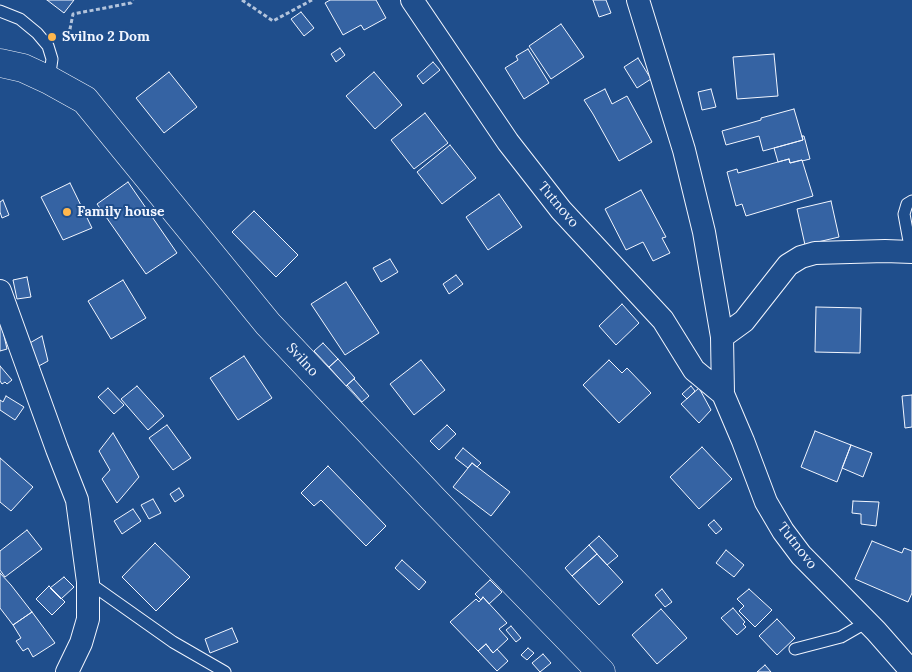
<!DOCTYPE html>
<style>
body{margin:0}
canvas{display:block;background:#1f4e8c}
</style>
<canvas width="912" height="672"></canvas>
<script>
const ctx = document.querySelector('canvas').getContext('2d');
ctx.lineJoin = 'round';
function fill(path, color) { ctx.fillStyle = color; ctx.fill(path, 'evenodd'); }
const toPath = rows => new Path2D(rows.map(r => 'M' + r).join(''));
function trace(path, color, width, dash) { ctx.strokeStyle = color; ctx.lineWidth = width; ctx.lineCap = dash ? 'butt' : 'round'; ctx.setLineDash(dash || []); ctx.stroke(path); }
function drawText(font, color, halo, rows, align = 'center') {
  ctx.font = font + ' Lora,serif'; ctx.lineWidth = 4; ctx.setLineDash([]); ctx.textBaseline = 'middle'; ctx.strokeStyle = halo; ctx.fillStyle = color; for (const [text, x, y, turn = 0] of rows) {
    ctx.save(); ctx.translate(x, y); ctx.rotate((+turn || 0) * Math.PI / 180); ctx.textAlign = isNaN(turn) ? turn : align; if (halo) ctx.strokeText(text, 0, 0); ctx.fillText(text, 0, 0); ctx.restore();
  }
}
const building = toPath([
 [47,0,74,0,64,13,47,0],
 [330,0,376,0,386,18,364,30,361,25,343,35,325,3,330,0],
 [593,0,606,0,611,13,599,17,593,0],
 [301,12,314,28,304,36,291,19,301,12],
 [561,24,584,57,551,79,529,46,561,24],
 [340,48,345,55,336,62,331,54,340,48],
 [528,49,549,83,524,99,505,68,518,60,516,56,528,49],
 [774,54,778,96,737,99,733,57,774,54],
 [638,58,651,79,637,88,624,67,638,58],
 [433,62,440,70,423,84,417,76,433,62],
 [169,72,197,107,164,133,136,98,169,72],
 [374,72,402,105,375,129,346,96,374,72],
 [605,89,612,104,627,96,652,142,619,161,593,114,584,100,605,89],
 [711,89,716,107,702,110,698,92,711,89],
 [794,109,803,140,763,151,759,136,726,145,722,131,761,120,761,118,794,109],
 [425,113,448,143,414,169,391,140,425,113],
 [802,136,804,136,810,159,802,161,802,160,790,163,789,159,778,162,774,148,803,140,802,136],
 [450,145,476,178,442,204,417,172,450,145],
 [789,159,790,163,802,160,813,196,746,216,742,204,736,206,727,172,737,169,738,173,789,159],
 [128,182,177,253,146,274,97,204,128,182],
 [70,183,92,228,63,240,41,197,70,183],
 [641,190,666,237,662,238,670,253,653,261,643,242,626,250,605,209,641,190],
 [499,194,522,227,488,250,466,217,499,194],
 [3,200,9,215,2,218,0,212,0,202,3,200],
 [831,201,839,237,805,245,797,209,831,201],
 [254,211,298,255,276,277,232,232,254,211],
 [390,259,398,272,381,282,373,268,390,259],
 [456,275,463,284,449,294,443,284,456,275],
 [27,277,31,297,17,299,13,280,27,277],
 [123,280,146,318,111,339,88,301,123,280],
 [346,282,379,333,345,355,311,304,346,282],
 [622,304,639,323,616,345,599,326,622,304],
 [816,307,861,308,860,353,815,352,816,307],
 [0,318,7,349,0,351,0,318],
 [42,336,48,361,35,368,28,344,42,336],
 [323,343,338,359,329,367,314,351,323,343],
 [244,356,272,398,238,420,210,378,244,356],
 [338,359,355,378,346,386,329,367,338,359],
 [421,360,445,390,414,415,390,384,421,360],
 [609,360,622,373,627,368,651,393,619,423,583,385,609,360],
 [0,366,12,380,7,384,5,382,2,384,0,381,0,366],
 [354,379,369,396,362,402,347,385,354,379],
 [137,386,164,416,148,430,121,399,137,386],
 [691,386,695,391,687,399,682,394,691,386],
 [108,388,124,405,114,414,98,397,108,388],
 [699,388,711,410,699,423,681,404,699,388],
 [912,395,912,427,905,428,902,396,912,395],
 [6,396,24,407,15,420,0,410,0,400,3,402,6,396],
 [167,425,191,458,173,470,149,438,167,425],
 [447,425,456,434,439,450,430,441,447,425],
 [815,431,851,445,837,482,801,467,815,431],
 [113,433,139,477,117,503,102,479,110,470,99,451,113,433],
 [851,445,872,453,863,477,842,468,851,445],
 [702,447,732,479,699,509,670,477,702,447],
 [463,448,481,463,477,467,472,463,468,468,455,458,463,448],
 [0,458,33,487,11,511,0,502,0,458],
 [472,463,510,492,491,516,453,487,472,463],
 [328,466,386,526,366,546,321,500,314,506,301,493,328,466],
 [179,488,184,496,175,502,170,494,179,488],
 [153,499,161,513,149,519,141,505,153,499],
 [853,501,879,502,876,526,861,524,861,514,852,513,853,501],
 [133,509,141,521,122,534,114,521,133,509],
 [714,520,722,529,716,534,708,525,714,520],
 [27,530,42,549,5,577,0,570,0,551,27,530],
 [599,536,618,556,607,565,589,545,599,536],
 [872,541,902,553,904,548,912,551,912,593,908,602,855,579,872,541],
 [155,543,190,577,156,611,122,577,155,543],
 [589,545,597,554,572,576,565,568,589,545],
 [726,550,744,565,734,577,716,563,726,550],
 [597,554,623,582,599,605,572,576,597,554],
 [402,560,426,582,419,590,395,568,402,560],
 [0,573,11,585,32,612,13,625,0,608,0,573],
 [64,577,74,587,61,599,50,588,64,577],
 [490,580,502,592,489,604,483,597,481,600,475,594,490,580],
 [49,586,65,602,52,615,36,599,49,586],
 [662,589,672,602,665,607,655,595,662,589],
 [749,589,772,610,755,627,739,611,744,606,737,599,749,589],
 [483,597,507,623,499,629,508,639,493,653,486,644,478,651,450,622,476,599,479,602,483,597],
 [733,608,745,622,743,624,746,627,737,635,721,618,733,608],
 [661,609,687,638,657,664,632,635,661,609],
 [32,612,55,643,33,657,28,648,23,651,16,641,21,638,13,625,32,612],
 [777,619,795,638,777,655,759,636,777,619],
 [511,626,521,638,516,642,506,630,511,626],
 [232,628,238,642,210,653,205,639,232,628],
 [486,644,493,653,497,649,508,661,497,671,478,651,486,644],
 [528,648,534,653,527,660,521,655,528,648],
 [543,654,551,663,540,672,532,663,543,654],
 [765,665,771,672,757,672,765,665]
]);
fill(building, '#3563a3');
trace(building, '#f2f6ff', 1);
const lane = toPath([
 [0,11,20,19,37,33,48,46,52,59,49,80],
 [911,252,904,214,907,204,912,201],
 [88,582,173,642,225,672],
 [795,649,841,637,867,622]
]);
const street = toPath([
 [412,0,508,142,561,210,663,320,694,370,723,394,743,441,766,502,783,531,801,555,876,631,912,672],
 [638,0,684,150,704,232,722,337,723,394],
 [0,291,57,449,77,500,88,582,88,619,81,643,67,672],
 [722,337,744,321,788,265,801,257,815,253,885,251,912,252]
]);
const primary = toPath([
 [0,63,23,68,49,80,85,100,268,324,434,500,601,672]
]);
trace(lane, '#f2f6ff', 13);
trace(street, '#f2f6ff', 24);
trace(primary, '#f2f6ff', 29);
trace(toPath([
 [242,0,273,21,312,0],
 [65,40,68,39,73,14,131,3,133,0]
]), '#b3c4dc', 3, [4, 2.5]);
trace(lane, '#1f4e8c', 11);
trace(street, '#1f4e8c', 22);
trace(primary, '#1f4e8c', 28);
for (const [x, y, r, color] of [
 [52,37,5,"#ffb74d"],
 [67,212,5,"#ffb74d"]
]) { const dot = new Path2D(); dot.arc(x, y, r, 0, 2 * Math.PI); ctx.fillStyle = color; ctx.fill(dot); trace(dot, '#1f4e8c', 2); }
drawText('bold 14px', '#f2f6ff', '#1f4e8c', [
 ["Svilno 2 Dom",62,37],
 ["Family house",77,212]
], 'left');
drawText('14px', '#f2f6ff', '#1f4e8c', [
 ["Tutnovo",558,205,50],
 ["Svilno",302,360,47],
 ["Tutnovo",797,546,52]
]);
</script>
